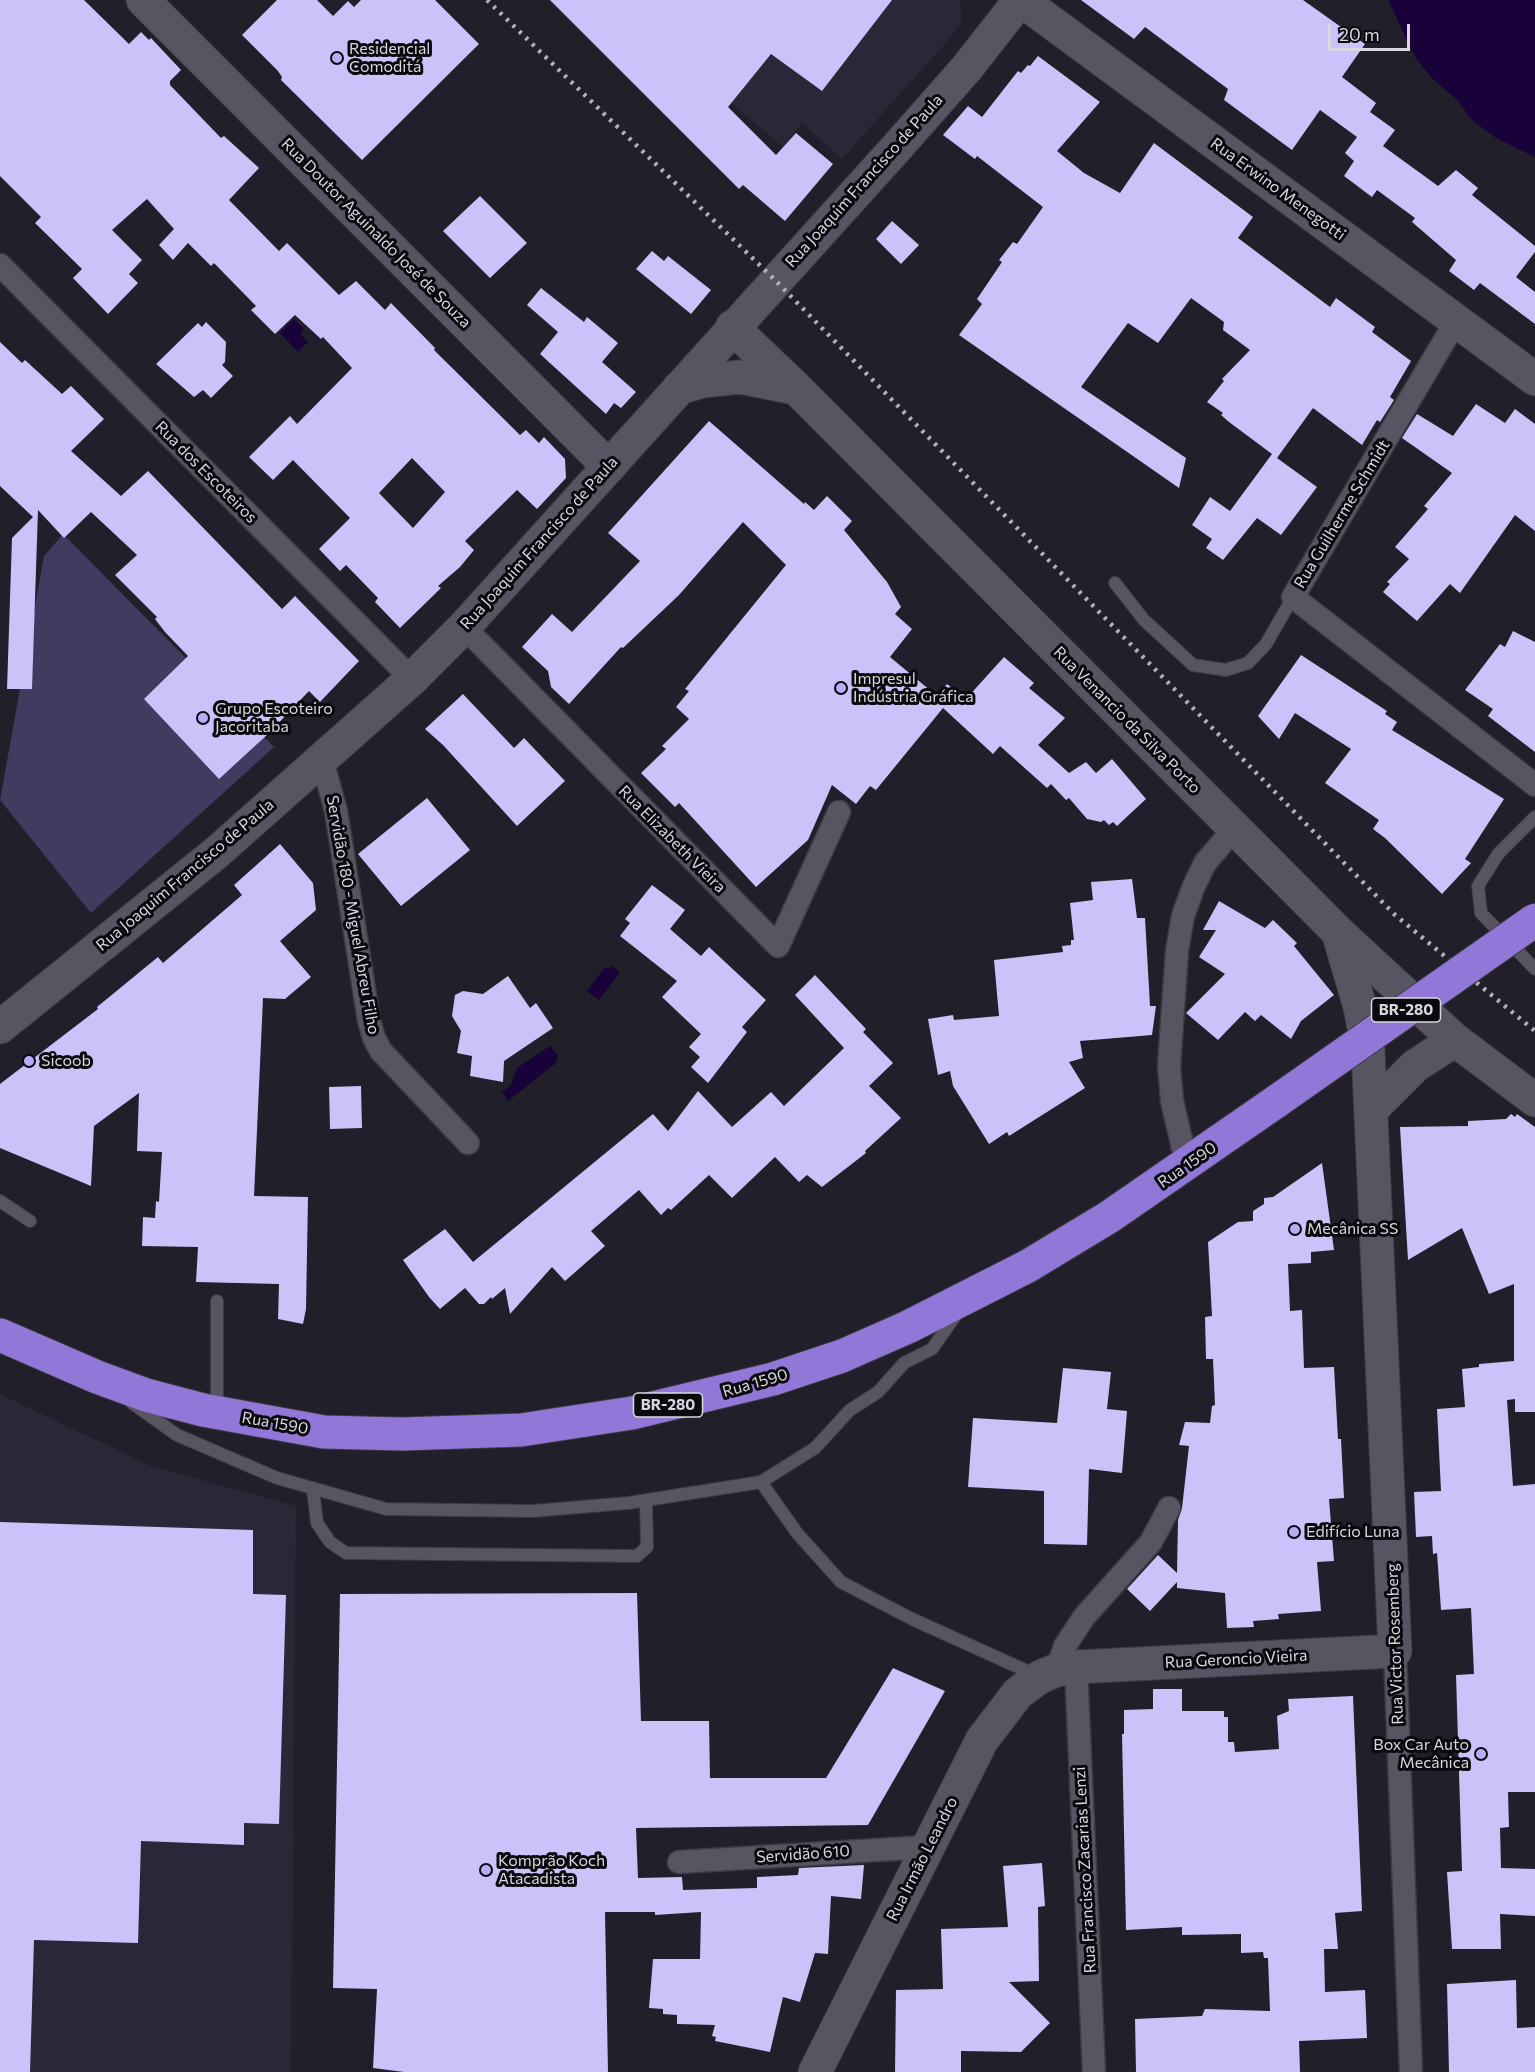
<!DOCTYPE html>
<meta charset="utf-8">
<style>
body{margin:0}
#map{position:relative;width:1535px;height:2072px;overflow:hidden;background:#211f2a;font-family:Commissioner,sans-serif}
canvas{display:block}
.scale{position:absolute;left:1328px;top:24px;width:82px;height:27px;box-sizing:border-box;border:3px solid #d9d7df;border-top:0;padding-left:8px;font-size:18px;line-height:21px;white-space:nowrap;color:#d9d7df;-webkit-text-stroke:4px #0a0a0e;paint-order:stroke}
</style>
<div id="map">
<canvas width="1535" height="2072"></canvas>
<div class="scale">20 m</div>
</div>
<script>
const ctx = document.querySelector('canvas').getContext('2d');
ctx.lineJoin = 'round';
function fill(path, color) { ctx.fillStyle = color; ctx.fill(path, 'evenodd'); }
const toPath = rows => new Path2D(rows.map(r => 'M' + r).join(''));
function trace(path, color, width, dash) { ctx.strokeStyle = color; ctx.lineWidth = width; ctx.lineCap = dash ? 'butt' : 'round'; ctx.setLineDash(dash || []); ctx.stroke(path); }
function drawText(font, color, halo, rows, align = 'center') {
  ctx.font = font + ' Commissioner,sans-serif'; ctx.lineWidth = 6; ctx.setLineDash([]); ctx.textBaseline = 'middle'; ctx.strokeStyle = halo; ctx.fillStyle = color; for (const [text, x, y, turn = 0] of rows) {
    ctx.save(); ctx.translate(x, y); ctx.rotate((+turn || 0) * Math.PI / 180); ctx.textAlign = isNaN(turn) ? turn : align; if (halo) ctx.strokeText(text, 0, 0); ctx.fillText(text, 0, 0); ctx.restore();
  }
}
fill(toPath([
 [548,0,959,0,962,15,959,27,950,38,842,159,802,123,783,147,731,103,695,145],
 [0,1394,151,1466,296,1506,291,2072,0,2072]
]), '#2b2738');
fill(toPath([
 [63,534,274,747,91,913,0,800,44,556]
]), '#423a5f');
fill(toPath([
 [1388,0,1535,0,1535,157,1496,138,1472,120,1457,100,1431,77,1415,57],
 [294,319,304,329,300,334,308,342,298,352,280,333],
 [611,966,620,972,599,1000,587,991,605,967,609,969],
 [550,1046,558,1056,556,1063,508,1101,502,1092,511,1085,517,1068]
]), '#180239');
fill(toPath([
 [0,0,84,0,129,44,141,32,149,40,151,38,181,70,170,81,170,85,221,138,224,136,259,168,229,200,279,251,287,243,339,295,356,281,385,310,391,303,435,348,434,350,520,435,526,430,539,443,544,437,565,459,566,478,537,509,517,490,465,541,474,550,460,567,438,586,441,588,400,628,375,602,378,598,346,565,340,571,319,549,350,518,293,460,273,480,249,457,290,416,297,424,352,368,323,337,321,339,295,315,275,334,251,310,256,306,214,263,211,266,188,243,173,260,159,245,174,229,147,199,112,230,142,260,129,274,138,283,108,314,73,278,82,269,35,223,41,217,0,176],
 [412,458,445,492,413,528,379,493],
 [277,0,317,0,333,16,348,1,354,7,361,0,435,0,479,44,362,160,281,80,282,77,278,71,242,35],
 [550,0,892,0,822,91,771,54,728,107,776,155,796,133,833,164,785,221,743,185,739,189],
 [1081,0,1303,0,1365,44,1342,77,1376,103,1370,112,1395,130,1383,146,1438,186,1456,170,1478,188,1472,195,1535,246,1535,252,1516,277,1535,292,1535,324,1480,283,1474,290,1449,271,1456,260,1412,222,1415,218,1377,190,1372,197,1344,176,1354,161,1345,153,1357,137,1320,110,1292,150,1224,100,1228,89,1145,27,1134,39],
 [1038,56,1100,102,1057,151,1084,173,1120,193,1154,143,1253,217,1238,238,1330,307,1336,298,1375,327,1372,332,1411,361,1390,397,1394,400,1380,422,1377,420,1362,445,1313,408,1277,458,1317,487,1281,535,1257,518,1223,560,1206,548,1212,539,1192,525,1210,497,1230,511,1272,454,1229,422,1221,415,1223,413,1207,402,1224,381,1222,379,1250,350,1223,330,1224,322,1191,298,1158,343,1128,323,1081,387,1186,458,1179,488,959,335,982,304,977,299,1002,262,999,260,1013,242,1017,244,1043,207,977,156,975,159,943,135,968,106,982,117,1018,71,1021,73,1028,65,1030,66],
 [480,196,527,243,490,278,443,231],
 [892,221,919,245,901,264,876,239],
 [652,251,664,261,668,256,711,290,691,314,636,269],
 [541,288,584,322,587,317,618,343,602,362,636,392,621,408,614,403,606,414,540,354,558,332,527,305],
 [206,322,226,342,225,362,222,365,233,376,211,398,203,390,194,397,156,364,198,323,202,327],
 [0,342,22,363,25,360,62,394,71,386,104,419,71,451,121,496,148,471,282,609,295,596,359,661,320,702,309,691,268,734,219,779,144,699,188,656,165,632,155,619,157,617,115,575,137,555,91,512,64,538,38,510,32,689,7,689,12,538,33,517,0,486],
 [1476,404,1505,423,1515,409,1535,424,1535,531,1515,515,1460,593,1450,584,1417,621,1383,592,1390,584,1387,582,1409,559,1395,547,1428,509,1424,506,1452,473,1402,438,1417,414,1453,436],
 [709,421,804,504,805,502,814,510,827,496,852,521,844,530,887,582,901,607,895,614,912,629,890,657,937,696,947,684,966,699,1004,657,1034,683,1029,688,1065,718,1038,745,1069,773,1086,762,1096,773,1112,759,1146,799,1117,826,1113,822,1109,825,1104,820,1101,822,1087,819,1069,798,1066,800,1051,784,1047,788,1000,746,993,754,943,708,876,790,870,786,856,804,832,785,808,840,756,887,679,803,675,807,641,773,666,749,662,746,689,719,676,707,689,691,685,689,786,565,743,522,679,595,623,648,621,647,569,704,551,687,548,671,522,647,552,614,572,632,640,561,608,533],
 [1513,631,1535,642,1535,752,1488,716,1493,709,1465,690,1500,644,1505,647],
 [1301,655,1387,711,1385,714,1397,722,1392,730,1504,799,1465,859,1471,863,1442,894,1385,838,1373,829,1379,820,1325,783,1351,749,1295,713,1279,739,1258,716],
 [463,694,514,748,524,738,565,781,517,826,443,745,425,729],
 [427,798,470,850,401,906,358,854],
 [280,844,313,883,316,910,280,941,311,977,285,999,263,998,254,1196,308,1197,306,1309,303,1324,278,1319,279,1284,196,1282,198,1247,142,1246,143,1217,155,1218,156,1201,159,1202,162,1152,137,1151,139,1093,94,1126,91,1186,0,1148,0,1084,98,1009,97,1007,158,957,163,963,242,895,234,885],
 [1132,879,1137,918,1145,918,1150,1006,1156,1006,1152,1035,1080,1041,1083,1058,1069,1062,1085,1088,1009,1136,1007,1132,989,1144,953,1086,950,1071,938,1075,928,1019,953,1015,954,1020,999,1016,994,960,1063,952,1062,946,1071,945,1071,940,1074,940,1070,903,1093,900,1091,882],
 [652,885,685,910,670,929,701,956,709,947,766,1000,742,1027,747,1032,708,1083,691,1067,700,1057,689,1047,701,1034,662,997,677,981,620,936,630,923,625,919],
 [1219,901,1265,928,1273,920,1297,943,1294,946,1334,995,1301,1021,1291,1039,1261,1015,1255,1021,1245,1012,1218,1040,1186,1013,1225,974,1199,957,1216,930,1203,930],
 [815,975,866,1029,863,1032,893,1063,869,1086,901,1118,865,1151,866,1153,822,1187,807,1175,799,1182,775,1157,732,1198,709,1175,671,1210,668,1208,661,1215,639,1190,591,1231,605,1246,565,1281,552,1267,510,1314,505,1288,492,1299,491,1297,484,1304,479,1304,465,1288,440,1309,429,1297,403,1260,445,1229,473,1262,653,1114,668,1131,698,1091,732,1127,771,1092,784,1106,844,1048,795,995],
 [508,976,530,1008,536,1003,553,1028,504,1061,503,1082,470,1076,472,1056,457,1053,461,1031,452,1016,455,995,463,991,483,994],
 [361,1086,362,1128,330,1129,329,1087],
 [1511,1114,1515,1117,1517,1114,1535,1127,1535,1412,1515,1412,1515,1399,1507,1400,1513,1486,1535,1484,1535,1792,1508,1792,1509,1827,1500,1828,1501,1868,1535,1869,1535,1916,1500,1914,1501,1949,1452,1949,1447,1872,1462,1871,1456,1675,1474,1674,1471,1608,1441,1610,1437,1553,1433,1554,1432,1536,1416,1537,1414,1492,1441,1491,1437,1409,1465,1407,1462,1369,1479,1367,1479,1364,1514,1361,1514,1284,1489,1294,1462,1228,1408,1260,1400,1127,1468,1126,1468,1121,1506,1119],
 [1322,1163,1334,1250,1311,1252,1311,1263,1288,1264,1290,1311,1302,1310,1304,1368,1334,1367,1338,1439,1341,1439,1344,1498,1329,1499,1334,1561,1317,1562,1321,1611,1278,1614,1279,1619,1253,1621,1254,1627,1227,1628,1225,1593,1177,1588,1177,1582,1150,1611,1127,1589,1158,1555,1177,1573,1178,1520,1182,1508,1189,1446,1179,1445,1185,1422,1210,1423,1212,1406,1215,1405,1213,1359,1206,1359,1205,1317,1212,1316,1208,1242,1238,1222,1253,1221,1253,1211,1264,1204,1264,1198,1273,1197],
 [1063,1368,1111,1372,1107,1409,1127,1411,1122,1473,1089,1469,1087,1545,1044,1544,1044,1491,968,1487,973,1418,1057,1423],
 [0,1522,253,1530,253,1594,286,1595,279,1824,244,1823,244,1845,141,1841,138,1943,34,1940,30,2072,0,2072],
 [637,1593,641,1721,709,1721,710,1778,826,1778,893,1668,945,1691,868,1825,636,1828,638,1878,682,1877,683,1890,757,1888,757,1877,798,1875,799,1868,864,1865,861,1899,831,1896,828,1954,815,1953,800,2002,783,1997,770,2052,715,2041,716,2037,712,2036,715,2025,677,2024,677,2015,663,2014,663,2009,649,2008,653,1959,700,1959,701,1912,655,1915,655,1912,605,1912,608,2072,404,2072,373,2068,377,1989,333,1988,340,1594],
 [1153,1689,1182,1689,1182,1711,1224,1711,1224,1717,1228,1717,1228,1742,1234,1742,1235,1752,1279,1749,1277,1716,1289,1711,1288,1699,1353,1696,1362,1911,1335,1913,1338,1949,1324,1949,1325,1992,1365,1990,1367,2038,1299,2041,1300,2072,1136,2072,1135,2019,1202,2016,1205,2009,1270,2011,1268,1958,1264,1958,1263,1952,1241,1953,1241,1934,1182,1935,1182,1927,1126,1930,1122,1734,1124,1734,1124,1710,1153,1709],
 [1042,1863,1045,1906,1038,1907,1039,1981,1009,1982,1050,2023,1021,2052,961,2051,961,2072,895,2072,896,1990,943,1989,941,1929,1008,1927,1003,1866],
 [1516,1980,1517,2028,1535,2027,1535,2072,1449,2072,1447,1984]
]), '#ccc1f9');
const lane = toPath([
 [1115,583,1144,620,1193,665,1226,670,1248,663,1266,644,1293,597],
 [1535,817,1498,854,1478,886,1481,913,1535,969],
 [0,1201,30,1221],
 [217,1301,217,1412],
 [132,1403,177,1435,277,1478,386,1509,533,1511,628,1503,761,1482,815,1448,850,1410,878,1392,904,1363,932,1349,958,1312],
 [761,1482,797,1533,841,1582,912,1619,1038,1676],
 [313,1490,317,1523,330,1542,346,1553,637,1556,647,1547,646,1500]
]);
const street = toPath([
 [0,265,412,679],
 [1456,321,1293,597,1535,785],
 [464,627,778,946,839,812],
 [322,760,336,811,369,1021,374,1038,381,1051,468,1143],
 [1187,1165,1172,1101,1169,1066,1177,951,1183,916,1193,888,1205,863,1235,828],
 [1395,1651,1411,2072],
 [1076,1667,1094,2072],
 [1057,1670,1065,1646,1084,1617,1151,1542,1169,1508],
 [679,1862,927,1847]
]);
const secondary = toPath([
 [143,0,609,467],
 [1021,0,1535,379],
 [732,327,796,388,1338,932,1455,1040,1535,1100],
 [679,388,703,381,740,377,795,388],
 [0,1027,216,853,412,679,464,627,898,146,966,69,1020,0],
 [1373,1108,1415,1066,1455,1040],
 [815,2072,982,1740,1018,1693,1040,1677,1057,1670,1076,1667,1395,1651,1368,1049,1360,1007,1338,932]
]);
const highway = toPath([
 [0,1335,97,1377,146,1395,203,1410,324,1432,402,1434,521,1430,632,1413,773,1379,842,1356,908,1327,1028,1266,1109,1217,1277,1101]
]);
trace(lane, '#3c3a43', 14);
trace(street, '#3c3a43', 25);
trace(secondary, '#3c3a43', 35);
trace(highway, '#3c3a43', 35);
trace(lane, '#585562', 12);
trace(street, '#585562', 22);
trace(secondary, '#585562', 33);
trace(highway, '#9178d8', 33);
trace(toPath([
 [487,0,774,279,1394,914,1535,1031]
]), '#b1afb8', 4.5, [3, 6]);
const highwayBridge = toPath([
 [1277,1101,1535,920]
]);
trace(highwayBridge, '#3c3a43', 35, []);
trace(highwayBridge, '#9178d8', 33);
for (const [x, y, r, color] of [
 [337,58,6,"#bbaaf6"],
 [841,688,6,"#bbaaf6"],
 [203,718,6,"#bbaaf6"],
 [29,1061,6,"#bbaaf6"],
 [1295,1229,6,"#bbaaf6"],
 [1294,1532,6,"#bbaaf6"],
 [1481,1754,6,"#bbaaf6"],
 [486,1870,6,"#bbaaf6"]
]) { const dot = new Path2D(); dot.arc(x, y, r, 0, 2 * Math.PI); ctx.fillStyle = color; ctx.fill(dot); trace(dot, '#0a0a0e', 2); }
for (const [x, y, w] of [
 [1406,1010,69],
 [668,1405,69]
]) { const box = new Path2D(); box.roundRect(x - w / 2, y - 12, w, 24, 4.5); ctx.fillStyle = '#0a0a0e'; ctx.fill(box); trace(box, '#d9d7df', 1.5); }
drawText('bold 15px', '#d9d7df', null, [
 ["BR-280",1406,1010],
 ["BR-280",668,1405]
]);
drawText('16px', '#d9d7df', '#0a0a0e', [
 ["Residencial",349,49],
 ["Comoditá",349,67],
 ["Impresul",853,679],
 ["Indústria Gráfica",853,697],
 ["Grupo Escoteiro",215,709],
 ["Jacoritaba",215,727],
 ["Sicoob",41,1061],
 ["Mecânica SS",1307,1229],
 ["Edifício Luna",1306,1532],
 ["Box Car Auto",1469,1745,"right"],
 ["Mecânica",1469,1763,"right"],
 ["Komprão Koch",498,1861],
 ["Atacadista",498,1879]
], 'left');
drawText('16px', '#d9d7df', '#0a0a0e', [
 ["Rua Joaquim Francisco de Paula",864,181,-48],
 ["Rua Erwino Menegotti",1278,189,36],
 ["Rua Doutor Aguinaldo José de Souza",376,233,45],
 ["Rua dos Escoteiros",206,472,45],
 ["Rua Guilherme Schmidt",1342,514,-59],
 ["Rua Joaquim Francisco de Paula",539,543,-48],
 ["Rua Venancio da Silva Porto",1127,720,45],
 ["Rua Elizabeth Vieira",672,839,45],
 ["Rua Joaquim Francisco de Paula",185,875,-40],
 ["Servidão 180 - Miguel Abreu Filho",353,915,80],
 ["Rua 1590",1187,1165,-35],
 ["Rua 1590",755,1383,-16],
 ["Rua 1590",275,1423,10],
 ["Rua Victor Rosemberg",1395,1644,-92],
 ["Rua Geroncio Vieira",1236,1659,-3],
 ["Servidão 610",803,1854,-4],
 ["Rua Irmão Leandro",922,1859,-63],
 ["Rua Francisco Zacarias Lenzi",1085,1870,-93]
]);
</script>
